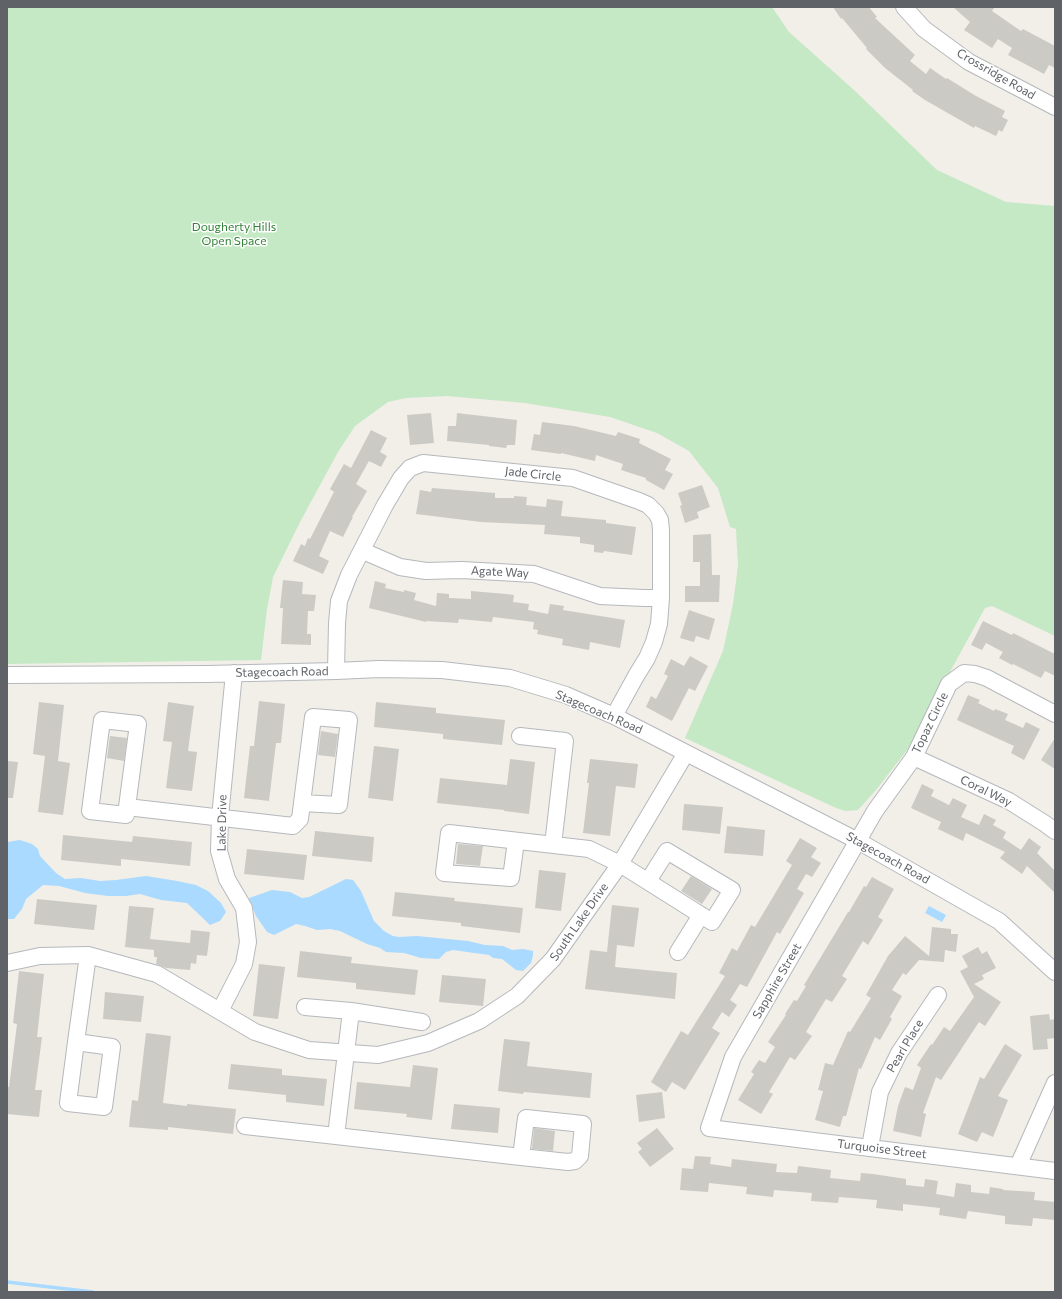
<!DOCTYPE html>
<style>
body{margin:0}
#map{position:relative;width:1062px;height:1299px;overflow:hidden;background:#f1efe8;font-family:Commissioner,sans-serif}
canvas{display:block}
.frame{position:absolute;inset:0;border:8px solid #5f6368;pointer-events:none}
</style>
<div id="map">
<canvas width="1062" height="1299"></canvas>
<div class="frame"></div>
</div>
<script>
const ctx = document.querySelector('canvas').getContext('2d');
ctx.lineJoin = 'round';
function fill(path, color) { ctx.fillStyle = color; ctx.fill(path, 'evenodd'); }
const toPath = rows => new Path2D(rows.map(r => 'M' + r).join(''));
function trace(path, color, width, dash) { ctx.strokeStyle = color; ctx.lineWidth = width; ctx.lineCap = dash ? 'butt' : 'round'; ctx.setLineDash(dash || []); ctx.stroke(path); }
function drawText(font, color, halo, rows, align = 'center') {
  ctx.font = font + ' Commissioner,sans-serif'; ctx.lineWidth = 3; ctx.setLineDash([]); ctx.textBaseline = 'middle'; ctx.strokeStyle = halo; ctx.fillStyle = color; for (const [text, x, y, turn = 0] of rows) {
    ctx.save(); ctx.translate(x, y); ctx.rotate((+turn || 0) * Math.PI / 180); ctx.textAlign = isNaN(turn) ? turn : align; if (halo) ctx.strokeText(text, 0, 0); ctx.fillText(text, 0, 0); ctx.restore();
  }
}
fill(toPath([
 [7,7,772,7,789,32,854,90,937,170,1006,202,1055,206,1055,636,992,606,985,608,907,750,876,790,858,810,846,811,836,808,685,738,723,651,733,604,738,566,736,529,730,527,718,488,689,451,657,433,610,417,525,403,447,396,406,398,388,402,355,426,338,452,300,522,273,577,267,609,261,660,7,664]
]), '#c5e8c5');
fill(toPath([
 [20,840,32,844,38,849,40,856,56,873,65,879,81,878,100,881,116,880,146,876,177,881,196,885,208,891,221,903,226,912,220,921,210,925,187,903,161,900,140,894,126,896,108,896,85,893,59,886,43,885,26,899,22,909,14,919,7,919,7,842],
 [346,879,353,880,361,891,374,921,384,931,393,936,399,937,417,936,468,941,485,945,503,946,512,950,523,949,533,951,533,956,531,963,523,971,516,970,502,959,493,958,489,955,453,950,446,952,439,959,421,958,404,953,386,952,380,948,367,944,340,931,330,929,317,930,305,926,296,924,274,935,267,932,256,916,249,898,272,890,290,892,302,898,309,897],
 [929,906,946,915,942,922,925,913]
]), '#aadaff');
trace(toPath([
 [7,1282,93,1292]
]), '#aadaff', 3.5);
fill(toPath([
 [833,7,869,7,877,17,875,18,915,55,910,61,926,74,930,68,946,79,947,78,976,96,1005,111,1002,117,1008,120,1002,132,999,130,996,136,975,126,974,128,925,100,912,91,913,90,885,68,866,49,867,48,842,18,841,19],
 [953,7,995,7,992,11,1021,31,1023,29,1055,46,1055,68,1049,65,1044,74,1008,55,1012,48,998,39,992,48,964,30,970,22],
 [431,413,434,443,410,445,407,415],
 [457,413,517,420,515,445,507,445,506,448,489,446,489,445,447,441,448,426,456,426],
 [542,422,574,426,616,436,618,432,640,439,639,443,671,459,665,470,673,474,664,490,646,480,646,478,621,470,623,464,596,455,595,461,561,453,561,454,531,450,534,434,540,435],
 [371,430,387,438,380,452,387,456,381,467,369,461,356,484,367,491,352,517,353,517,343,537,330,531,319,556,329,561,323,574,293,561,301,544,305,546,308,538,310,539,334,492,330,489,344,464,351,468],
 [702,485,710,507,697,512,699,518,685,523,680,506,682,505,678,493],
 [432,488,495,493,495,498,514,498,514,496,527,497,526,505,546,507,547,499,563,501,561,516,606,520,606,523,636,527,632,555,604,551,603,553,594,552,594,545,580,543,580,537,544,534,545,525,481,522,416,514,420,490,431,492],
 [711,534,712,575,720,575,719,602,685,602,685,586,700,586,700,562,693,562,693,535],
 [283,580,303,582,302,594,316,595,314,611,308,611,307,634,311,634,311,645,281,644,283,608,280,608],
 [375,581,386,584,385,588,404,592,404,590,416,593,414,600,436,606,437,593,449,594,449,598,471,599,471,591,506,594,514,595,513,602,529,604,528,610,548,614,550,604,564,606,563,610,625,620,620,648,590,642,589,650,562,645,563,639,537,634,538,630,533,629,534,622,493,617,492,622,459,619,458,623,426,621,426,622,369,608],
 [689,610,715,619,709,640,696,636,694,642,680,638],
 [983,621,1012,635,1013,633,1055,654,1055,676,1045,671,1041,678,1013,664,1012,665,999,658,1003,652,986,643,982,650,971,645],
 [690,656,708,666,695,691,689,688,672,721,646,707,651,696,656,699,668,676,664,674,671,659,684,666],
 [968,695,980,700,978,703,994,711,995,709,1008,714,1005,720,1023,728,1026,722,1040,729,1024,760,1011,753,1014,746,957,720],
 [259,701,285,704,281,743,276,743,269,801,244,798,250,746,254,746],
 [39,702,64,705,58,761,70,763,63,815,38,812,45,756,33,754],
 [168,702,194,706,188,751,197,752,192,791,166,788,172,742,163,741],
 [376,702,436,708,436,713,505,720,502,745,443,739,443,734,374,727],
 [321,731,338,734,335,757,318,755],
 [110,736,127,738,124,761,107,758],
 [1055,738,1055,769,1041,760],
 [374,746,399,749,393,801,368,798],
 [510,759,535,762,529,814,504,811,504,810,437,803,440,778,507,785],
 [590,759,638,764,635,788,616,786,610,836,583,833,589,783,587,783],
 [7,761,18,762,13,798,7,798],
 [922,784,934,790,931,796,949,805,953,798,967,805,961,817,979,825,984,814,996,820,993,825,1006,832,1003,838,1021,850,1029,838,1041,847,1037,853,1055,871,1055,893,1027,866,1022,874,1000,858,1005,852,966,833,963,841,938,829,941,822,911,808],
 [684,804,723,807,720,834,682,830],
 [727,826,765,830,763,856,724,853],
 [315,831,374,837,372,862,312,856],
 [63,835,132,842,133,836,192,842,190,866,121,859,121,866,61,860],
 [800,838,817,848,811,857,821,863,812,877,806,874,797,889,804,893,780,934,777,932,747,987,740,984,730,1000,737,1005,729,1017,722,1012,712,1028,720,1033,685,1090,672,1082,666,1092,651,1082,681,1031,688,1035,725,976,719,973,732,948,737,951,751,925,755,927,792,865,786,861],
 [458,844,483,846,480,866,456,864],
 [247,849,307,855,304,880,244,874],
 [539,870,566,873,561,911,535,908],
 [691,876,712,889,702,904,681,891],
 [872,877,894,889,878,917,883,920,868,945,863,941,842,976,847,979,832,1002,826,999,806,1032,812,1036,795,1060,790,1057,769,1092,773,1094,761,1114,738,1100,754,1074,751,1072,759,1060,765,1063,775,1047,768,1042,786,1015,785,1014,794,1000,797,1001,806,986,804,985,839,927,848,912,849,912,864,886,866,887],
 [395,892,455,898,454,901,523,908,520,933,461,926,461,923,392,916],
 [37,899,97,905,94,930,34,924],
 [612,905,639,908,634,947,617,945,615,967,677,973,675,999,585,989,590,950,607,952],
 [129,906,154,908,150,939,190,943,191,930,210,932,207,956,197,955,196,964,191,963,190,970,166,968,156,964,157,957,154,957,154,950,125,947],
 [932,927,951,929,951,934,958,934,956,952,945,950,944,962,919,960,906,975,903,973,892,990,902,996,890,1017,892,1019,880,1040,875,1037,861,1069,859,1068,846,1116,843,1116,840,1127,815,1120,823,1091,818,1090,825,1063,833,1065,848,1031,850,1032,871,998,866,995,888,956,905,936,929,956],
 [978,947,982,954,987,951,996,968,982,975,984,979,974,984,1001,1002,985,1026,979,1022,941,1080,936,1077,923,1113,926,1114,921,1137,893,1131,898,1106,905,1087,913,1090,921,1068,917,1065,931,1044,932,1045,944,1027,950,1031,974,997,960,971,968,967,962,956],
 [300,951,352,957,351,963,418,970,415,995,356,989,356,983,297,977],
 [259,964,285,967,278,1019,253,1016],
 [19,971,44,974,37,1037,42,1037,35,1090,42,1090,39,1117,7,1114,7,1087,9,1087,17,1024,13,1023],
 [442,975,486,979,483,1006,439,1002],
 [105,992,144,996,141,1022,103,1019],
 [1049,1014,1050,1020,1055,1019,1055,1038,1047,1039,1048,1049,1033,1050,1030,1016],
 [146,1033,171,1036,163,1103,187,1106,187,1104,236,1109,233,1134,168,1127,168,1130,129,1127,132,1100,138,1101],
 [504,1039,530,1042,527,1066,592,1073,590,1098,524,1092,523,1094,498,1091],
 [1005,1044,1022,1055,998,1096,1008,1100,993,1137,982,1132,977,1142,958,1134,980,1077,984,1079],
 [231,1064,282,1069,282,1075,327,1079,324,1106,286,1102,286,1095,228,1089],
 [413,1065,438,1068,432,1120,406,1117,407,1114,354,1109,357,1082,410,1087],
 [662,1092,665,1118,639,1122,636,1095],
 [454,1104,500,1108,498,1133,451,1129],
 [534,1128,555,1131,553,1151,532,1149],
 [657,1128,674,1149,650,1167,638,1152,642,1149,637,1143],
 [695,1156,711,1157,710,1164,731,1167,732,1159,777,1164,776,1172,797,1173,798,1166,831,1170,830,1178,860,1181,861,1173,873,1174,906,1179,906,1185,924,1187,925,1179,938,1181,936,1194,954,1197,956,1183,971,1185,971,1192,989,1194,990,1187,1003,1189,1003,1190,1035,1192,1034,1200,1055,1202,1055,1220,1033,1218,1032,1226,1005,1224,1005,1216,968,1211,966,1219,939,1215,940,1208,903,1204,903,1211,876,1208,877,1200,839,1197,838,1203,811,1201,812,1193,774,1190,773,1197,746,1194,747,1187,709,1183,708,1192,680,1190,682,1168,693,1169]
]), '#cccac5');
const minor = toPath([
 [904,7,924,29,969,62,1055,107],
 [363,551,400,567,426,571,462,570,534,574,600,596,644,598,661,598],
 [336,671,337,623,339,601,349,575,385,505,401,478,410,468,423,463,573,478,639,501,648,505,656,513,660,520,661,530,661,598,659,624,654,642,647,658,636,676,614,716],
 [7,675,207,674,336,671,379,669,442,670,510,678,566,695,614,716,858,841,999,921,1055,972],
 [1055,714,987,678,975,674,964,673,949,684,914,757,875,811,733,1057,709,1128,1055,1171],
 [520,736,565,741,553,845],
 [914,757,1009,801,1044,823,1055,831],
 [127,807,138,724,102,720,90,811,126,815,127,807,293,826,300,819,302,803,313,717,349,720,339,805,302,803],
 [516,841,511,878,444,873,449,833,589,849,620,864,712,922,732,890,667,851,648,881],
 [678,952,701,915],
 [7,963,40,956,88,955,157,974,255,1032,309,1050,378,1055,428,1043,479,1021,517,996,553,959,620,864,686,753],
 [305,1007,351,1011,422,1022],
 [220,1011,244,964,248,942,244,908,227,879,219,851,220,817,234,673],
 [76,1042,112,1047,104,1107,68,1103,76,1042,88,955],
 [245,1126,336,1136,521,1157,568,1162,575,1161,580,1156,583,1124,526,1118,521,1157],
 [336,1136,351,1011],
 [870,1147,880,1092,899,1053,938,995],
 [1018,1166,1055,1083]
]);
trace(minor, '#b5b8bc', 18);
trace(minor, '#fff', 16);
drawText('12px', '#5f6368', '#fff', [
 ["Crossridge Road",996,74,30],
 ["Jade Circle",533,474,6],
 ["Agate Way",500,572,3],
 ["Stagecoach Road",282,672,-1],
 ["Stagecoach Road",599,712,23],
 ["Topaz Circle",930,723,-64],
 ["Coral Way",986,791,26],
 ["Lake Drive",222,823,-89],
 ["Stagecoach Road",888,858,29],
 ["South Lake Drive",579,922,-55],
 ["Sapphire Street",777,981,-60],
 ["Pearl Place",905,1046,-59],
 ["Turquoise Street",882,1149,7]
]);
drawText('12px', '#348238', '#fff', [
 ["Dougherty Hills",234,227],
 ["Open Space",234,241]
]);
</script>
